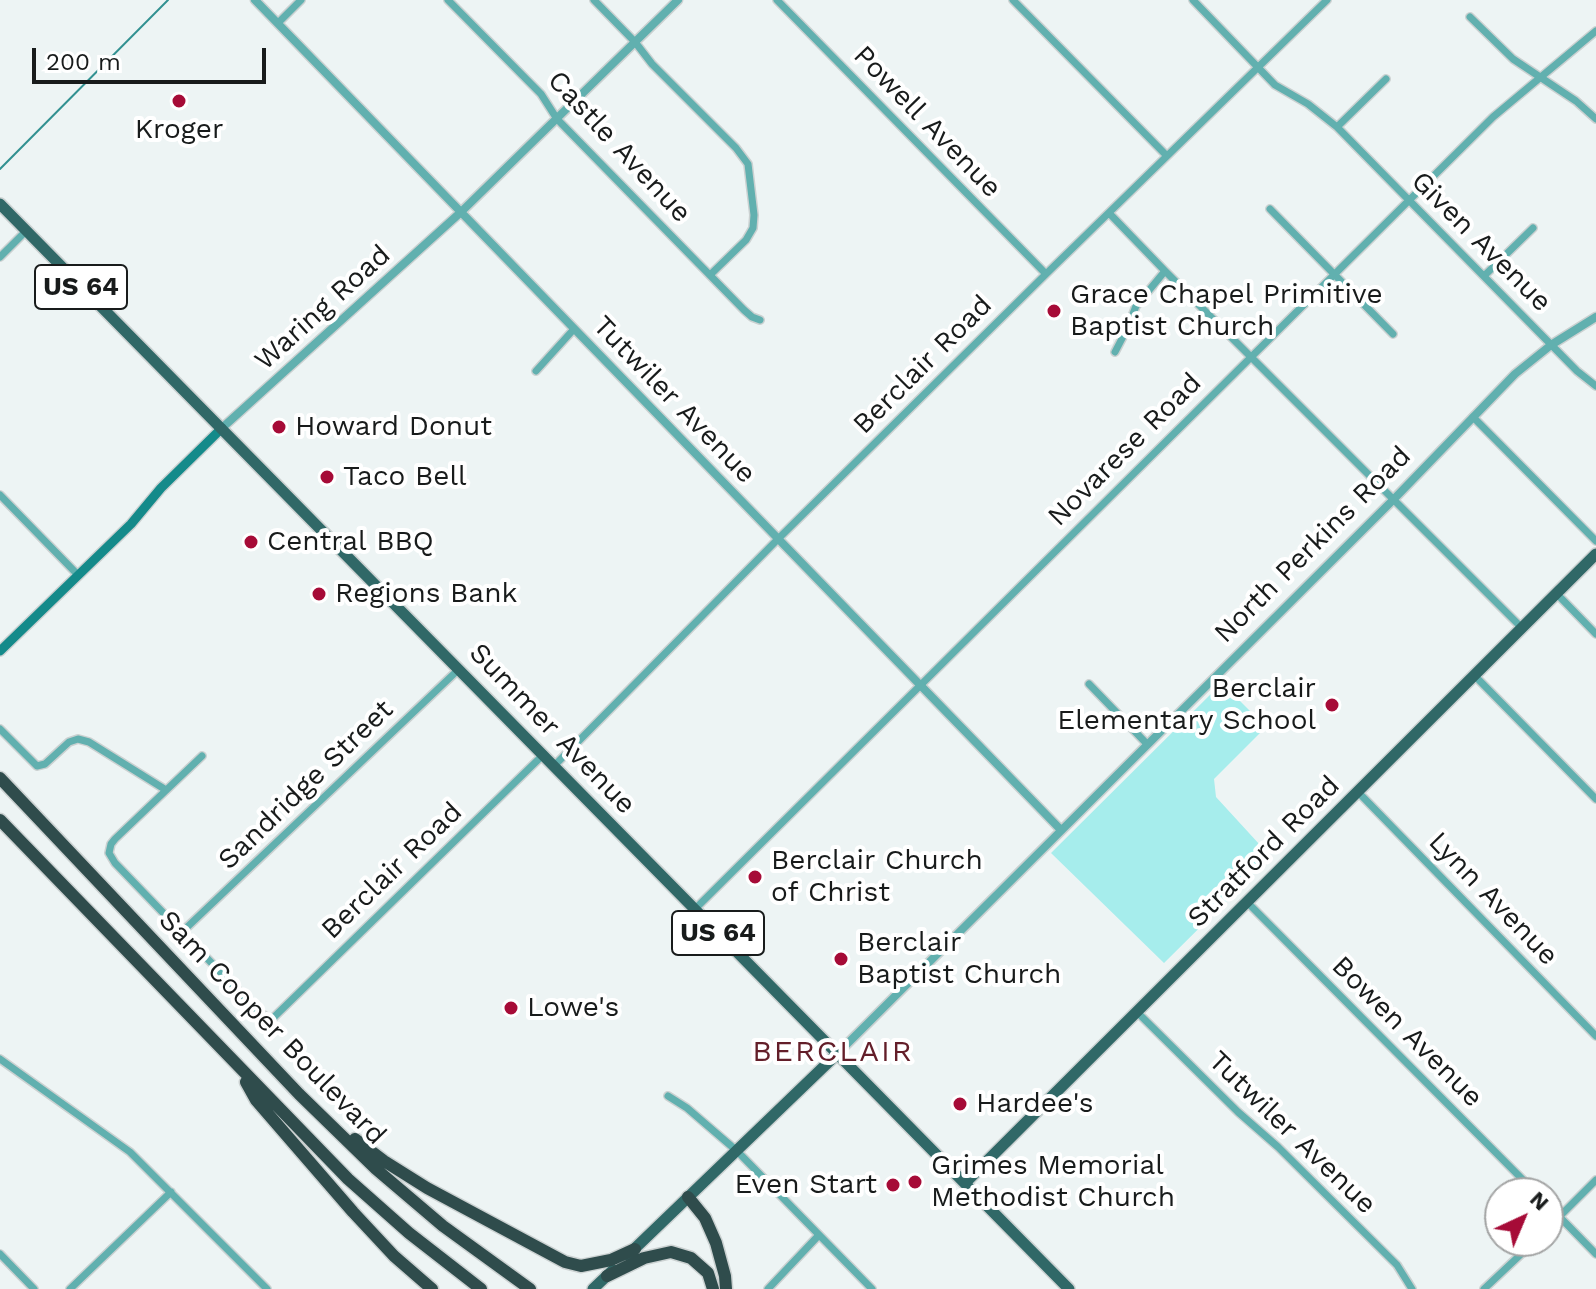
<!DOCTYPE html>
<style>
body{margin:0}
#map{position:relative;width:1596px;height:1289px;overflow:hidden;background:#edf4f4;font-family:"Work Sans",sans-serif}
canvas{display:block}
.north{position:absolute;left:1484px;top:1177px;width:80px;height:80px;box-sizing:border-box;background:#fff;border:2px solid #a3a4a4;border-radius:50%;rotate:44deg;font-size:22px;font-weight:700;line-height:32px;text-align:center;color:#181b1b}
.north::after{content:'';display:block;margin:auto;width:28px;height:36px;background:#a60b37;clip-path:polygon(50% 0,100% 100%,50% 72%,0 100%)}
.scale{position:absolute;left:32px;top:48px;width:234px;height:36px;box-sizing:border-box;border:4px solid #181b1b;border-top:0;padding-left:10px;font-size:24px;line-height:28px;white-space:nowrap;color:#181b1b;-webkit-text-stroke:6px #fff;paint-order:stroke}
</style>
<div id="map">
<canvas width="1596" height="1289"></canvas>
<div class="north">N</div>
<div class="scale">200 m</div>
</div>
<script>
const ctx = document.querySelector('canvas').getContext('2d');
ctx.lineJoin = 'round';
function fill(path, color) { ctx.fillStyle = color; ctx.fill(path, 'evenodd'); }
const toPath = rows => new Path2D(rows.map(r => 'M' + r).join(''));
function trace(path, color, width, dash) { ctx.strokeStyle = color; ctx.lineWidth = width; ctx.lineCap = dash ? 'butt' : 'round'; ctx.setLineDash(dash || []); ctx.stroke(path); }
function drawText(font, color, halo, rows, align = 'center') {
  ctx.font = font + ' "Work Sans",sans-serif'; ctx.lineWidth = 8; ctx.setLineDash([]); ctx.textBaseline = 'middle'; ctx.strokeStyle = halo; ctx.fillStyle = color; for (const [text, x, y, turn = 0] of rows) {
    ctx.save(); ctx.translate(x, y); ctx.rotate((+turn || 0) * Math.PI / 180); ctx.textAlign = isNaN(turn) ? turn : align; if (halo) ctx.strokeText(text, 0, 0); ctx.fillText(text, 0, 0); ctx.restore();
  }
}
fill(toPath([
 [1222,683,1266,727,1214,779,1216,797,1271,857,1164,963,1051,853]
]), '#a6edec');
trace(toPath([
 [0,169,168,0]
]), '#329191', 2);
const minor = toPath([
 [448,0,541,94,557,119,744,310,752,317,760,320],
 [594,0,635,42,652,64,736,148,748,164,754,215,753,228,746,240,710,275],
 [777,0,1046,274],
 [1013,0,1167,156],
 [1193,0,1275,85,1308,104,1337,127,1577,371,1596,386],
 [1470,17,1513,59,1576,101,1596,119],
 [278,23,301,0],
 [1337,127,1386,79],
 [1270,209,1393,334],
 [1109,213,1165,271,1522,628],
 [0,257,26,231],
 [1484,276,1533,228],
 [1115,352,1128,327,1136,306,1165,271],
 [536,371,574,329],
 [1473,417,1596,541],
 [0,495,78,575],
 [1556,593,1596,634],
 [1474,675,1596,799],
 [1089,684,1147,744],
 [0,729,37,766,45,764,69,742,78,739,89,742,166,790],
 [202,756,115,839,111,844,109,853,115,863,259,1012,271,1020,544,754],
 [555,765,778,539,1046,274,1327,0],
 [1358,792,1596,1036],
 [1247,902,1536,1193],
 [694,910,1493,117,1596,31],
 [182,932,459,669],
 [1137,1012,1238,1112,1278,1147,1397,1265,1412,1289],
 [0,1059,130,1152,267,1289],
 [668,1096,687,1108,737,1151,872,1289],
 [1548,1205,1596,1254],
 [1548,1228,1596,1180],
 [0,1254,34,1289],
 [70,1289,171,1192],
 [768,1289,819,1235],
 [1484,1289,1535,1241]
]);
const tertiary = toPath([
 [255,0,1061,830],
 [222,428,461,212,678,0],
 [838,1053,1394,499,1515,374,1551,345,1596,317]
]);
const secondary = toPath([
 [0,651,131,524,161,488,222,428]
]);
const primary = toPath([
 [0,204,1069,1289],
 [965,1183,1596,554],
 [628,1255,838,1053],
 [593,1289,613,1270]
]);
const motorway = toPath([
 [0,778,299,1094,376,1169,443,1226,530,1289],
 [0,820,348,1179,409,1233,481,1289],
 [246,1082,256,1100,353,1212,394,1256,432,1289],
 [355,1139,384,1161,427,1188,565,1262,581,1266,611,1260,635,1249],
 [688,1197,705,1218,716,1243,725,1276,726,1289],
 [607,1276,644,1258,671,1252,691,1258,708,1273,713,1289]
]);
trace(minor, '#cbd1d1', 10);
trace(tertiary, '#cbd1d1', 11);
trace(secondary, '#cbd1d1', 12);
trace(primary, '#cbd1d1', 14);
trace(motorway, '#cbd1d1', 15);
trace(minor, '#61b0af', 7);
trace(tertiary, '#61b0af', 8);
trace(secondary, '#148a8a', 9);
trace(primary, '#306867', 11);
trace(motorway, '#2f4c4c', 12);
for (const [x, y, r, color] of [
 [179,101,8,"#a60b37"],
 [1054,311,8,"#a60b37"],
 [279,427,8,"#a60b37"],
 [327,477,8,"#a60b37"],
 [251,542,8,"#a60b37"],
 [319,594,8,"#a60b37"],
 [1332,705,8,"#a60b37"],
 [755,877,8,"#a60b37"],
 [841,959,8,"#a60b37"],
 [511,1008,8,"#a60b37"],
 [960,1104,8,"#a60b37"],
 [915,1182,8,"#a60b37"],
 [893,1185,8,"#a60b37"]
]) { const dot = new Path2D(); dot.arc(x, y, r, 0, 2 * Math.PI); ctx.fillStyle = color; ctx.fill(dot); trace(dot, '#fff', 3); }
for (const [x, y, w] of [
 [81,287,92],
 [718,933,92]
]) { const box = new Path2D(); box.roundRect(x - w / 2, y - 22, w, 44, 6); ctx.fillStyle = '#fff'; ctx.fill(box); trace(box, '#181b1b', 2); }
drawText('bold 26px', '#181b1b', null, [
 ["US 64",81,287],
 ["US 64",718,933]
]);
drawText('28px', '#181b1b', '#fff', [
 ["Powell Avenue",927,122,46],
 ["Castle Avenue",619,147,47],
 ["Given Avenue",1481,242,45],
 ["Waring Road",323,308,-42],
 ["Berclair Road",923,365,-45],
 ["Tutwiler Avenue",674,400,46],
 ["Novarese Road",1125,450,-45],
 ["North Perkins Road",1313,545,-45],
 ["Summer Avenue",552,729,46],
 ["Sandridge Street",306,785,-44],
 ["Stratford Road",1264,852,-45],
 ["Berclair Road",392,871,-44],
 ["Lynn Avenue",1493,899,46],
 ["Sam Cooper Boulevard",272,1028,46],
 ["Bowen Avenue",1407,1032,45],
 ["Tutwiler Avenue",1292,1133,44]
]);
drawText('28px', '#181b1b', '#fff', [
 ["Kroger",179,130,"center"],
 ["Grace Chapel Primitive",1070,295],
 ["Baptist Church",1070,327],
 ["Howard Donut",295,427],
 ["Taco Bell",343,477],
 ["Central BBQ",267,542],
 ["Regions Bank",335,594],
 ["Berclair",1316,689,"right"],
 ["Elementary School",1316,721,"right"],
 ["Berclair Church",771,861],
 ["of Christ",771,893],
 ["Berclair",857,943],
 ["Baptist Church",857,975],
 ["Lowe's",527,1008],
 ["Hardee's",976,1104],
 ["Grimes Memorial",931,1166],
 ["Methodist Church",931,1198],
 ["Even Start",877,1185,"right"]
], 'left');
ctx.letterSpacing = '2px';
drawText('30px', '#631e29', '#fff', [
 ["BERCLAIR",833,1052]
]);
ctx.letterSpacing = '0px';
</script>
